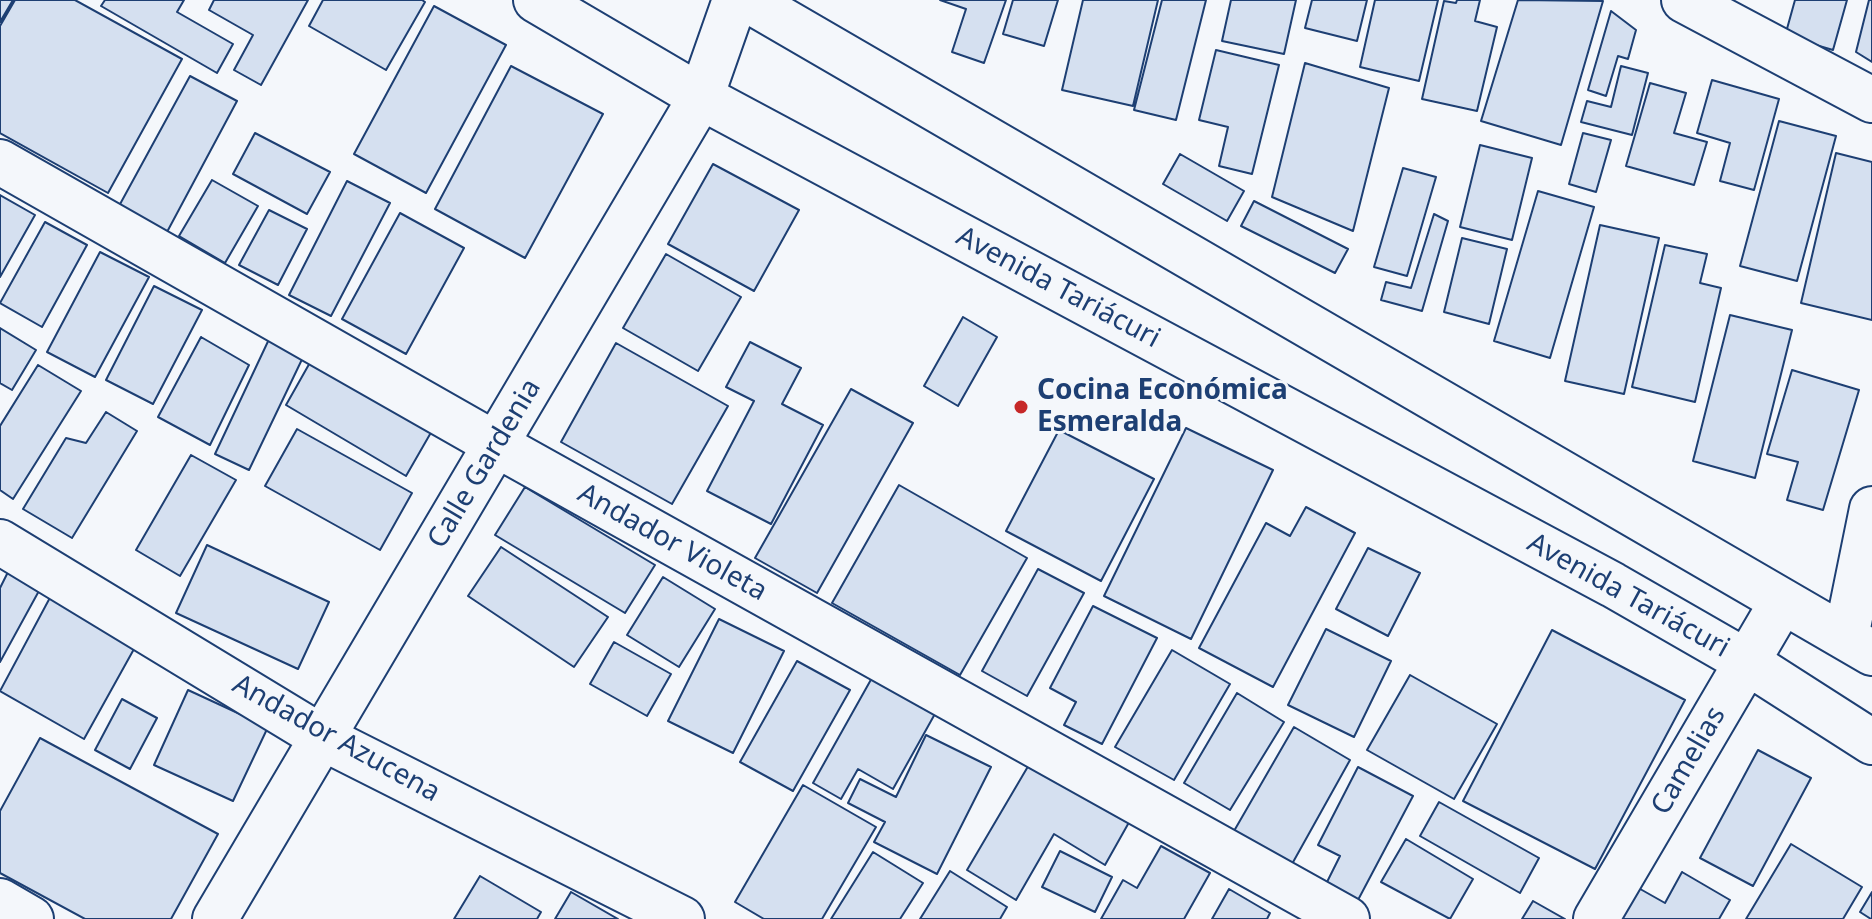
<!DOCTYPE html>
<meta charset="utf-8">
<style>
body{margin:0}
canvas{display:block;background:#f4f7fb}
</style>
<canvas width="1872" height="919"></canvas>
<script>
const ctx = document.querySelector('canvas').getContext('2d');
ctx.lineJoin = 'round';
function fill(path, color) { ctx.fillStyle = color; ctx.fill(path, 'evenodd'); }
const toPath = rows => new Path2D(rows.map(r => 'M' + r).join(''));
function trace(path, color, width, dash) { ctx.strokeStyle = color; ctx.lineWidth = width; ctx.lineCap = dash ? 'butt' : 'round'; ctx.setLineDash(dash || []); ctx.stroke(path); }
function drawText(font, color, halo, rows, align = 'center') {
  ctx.font = font + ' "Noto Sans",sans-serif'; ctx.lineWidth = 6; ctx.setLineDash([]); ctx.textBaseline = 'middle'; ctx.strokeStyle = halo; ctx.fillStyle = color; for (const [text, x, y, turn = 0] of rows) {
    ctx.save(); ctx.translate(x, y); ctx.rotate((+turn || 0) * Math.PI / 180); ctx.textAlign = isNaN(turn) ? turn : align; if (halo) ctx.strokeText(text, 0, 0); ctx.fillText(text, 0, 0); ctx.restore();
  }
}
const building = toPath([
 [0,0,13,0,0,22,0,0],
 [15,0,75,0,182,59,108,193,0,133,0,26,15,0],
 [105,0,184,0,177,12,233,44,217,73,101,6,105,0],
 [214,0,308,0,261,85,234,70,253,35,209,10,214,0],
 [323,0,422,0,425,2,386,70,309,26,323,0],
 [940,0,1006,0,984,63,952,52,966,9,940,0],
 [1013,0,1058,0,1044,46,1003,34,1013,0],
 [1083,0,1158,0,1133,106,1062,90,1083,0],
 [1162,0,1206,0,1176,120,1134,110,1162,0],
 [1231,0,1296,0,1284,54,1222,41,1231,0],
 [1312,0,1367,0,1357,41,1305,28,1312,0],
 [1375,0,1438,0,1419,81,1360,67,1375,0],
 [1457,0,1480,0,1475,21,1497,27,1477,111,1422,99,1444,1,1456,3,1457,0],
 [1518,0,1603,1,1561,145,1481,121,1518,0],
 [1795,0,1847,0,1833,50,1785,36,1795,0],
 [1869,0,1872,0,1872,62,1856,52,1869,0],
 [434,6,506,45,426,193,354,154,434,6],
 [1611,11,1636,30,1628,59,1618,56,1606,96,1588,90,1611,11],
 [1216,50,1279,65,1252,174,1219,166,1228,127,1199,120,1216,50],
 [1305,63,1389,88,1353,231,1272,197,1305,63],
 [511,66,603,114,525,258,435,209,511,66],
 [1621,66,1648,73,1632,135,1581,122,1587,101,1611,107,1621,66],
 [190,76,237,101,167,232,119,206,190,76],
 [1712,80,1779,99,1754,190,1720,181,1730,143,1697,133,1712,80],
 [1650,83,1686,93,1674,133,1707,142,1694,185,1626,166,1650,83],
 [1779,121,1836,136,1797,281,1740,266,1779,121],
 [255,133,330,172,307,214,233,174,255,133],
 [1583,133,1611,140,1596,192,1569,184,1583,133],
 [1480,145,1532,158,1512,240,1460,227,1480,145],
 [1836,153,1872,162,1872,320,1801,303,1836,153],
 [1180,154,1244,191,1227,221,1163,184,1180,154],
 [713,164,799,210,754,291,668,244,713,164],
 [1403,168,1436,177,1407,276,1374,267,1403,168],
 [212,180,258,206,225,263,179,236,212,180],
 [347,181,390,203,331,316,289,295,347,181],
 [1538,191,1594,207,1550,358,1494,341,1538,191],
 [0,195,35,215,0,277,0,195],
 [1254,201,1348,249,1335,273,1241,226,1254,201],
 [269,210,307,229,278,285,239,265,269,210],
 [400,213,464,248,406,354,342,319,400,213],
 [1434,214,1448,221,1422,311,1381,300,1386,282,1411,288,1434,214],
 [45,222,87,245,42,327,0,303,45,222],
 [1600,225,1659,238,1624,394,1565,381,1600,225],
 [1462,238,1507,249,1489,324,1444,312,1462,238],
 [1665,245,1707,254,1700,283,1721,288,1695,402,1632,387,1665,245],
 [100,252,149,277,95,377,47,352,100,252],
 [666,254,741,297,698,371,623,328,666,254],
 [154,286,202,310,153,404,106,380,154,286],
 [1730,315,1792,330,1755,478,1693,461,1730,315],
 [963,317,997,337,958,406,924,386,963,317],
 [0,328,36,350,12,390,0,383,0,328],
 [271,335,306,351,249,470,215,454,271,335],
 [201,337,249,365,210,445,158,417,201,337],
 [750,342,801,368,782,404,823,425,771,524,707,491,754,401,726,387,750,342],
 [616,343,728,406,672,504,561,442,616,343],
 [312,359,433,429,406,476,286,405,312,359],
 [38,365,81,391,13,499,0,490,0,426,38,365],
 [1792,370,1859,390,1823,510,1787,500,1798,462,1767,454,1792,370],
 [851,389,913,423,817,593,755,558,851,389],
 [106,412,137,431,72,538,23,509,66,438,86,443,106,412],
 [1186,428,1273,470,1191,639,1104,596,1186,428],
 [297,429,412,493,380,550,265,486,297,429],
 [1059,430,1154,479,1101,581,1006,531,1059,430],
 [191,455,236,480,180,576,136,550,191,455],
 [899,485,1027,558,960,675,832,603,899,485],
 [525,487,655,565,625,613,495,535,525,487],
 [1306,507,1355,533,1273,687,1199,648,1266,523,1290,536,1306,507],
 [207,545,329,602,298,669,176,613,207,545],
 [501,547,608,617,574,667,468,596,501,547],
 [1368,548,1420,573,1388,636,1336,609,1368,548],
 [1038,569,1084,593,1027,696,982,671,1038,569],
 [8,572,40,589,0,662,0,588,8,572],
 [663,577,715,609,679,667,627,635,663,577],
 [53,592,139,640,84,739,0,691,53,592],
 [1093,606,1157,638,1102,744,1064,725,1076,702,1050,688,1093,606],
 [719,619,784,651,733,753,668,721,719,619],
 [1326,629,1391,661,1354,737,1288,705,1326,629],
 [1552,630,1685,700,1595,869,1463,801,1552,630],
 [614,642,671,674,647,716,590,684,614,642],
 [1172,650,1230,684,1174,780,1115,747,1172,650],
 [797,661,850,690,793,791,740,762,797,661],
 [1410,675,1497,724,1454,799,1367,750,1410,675],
 [873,676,936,712,893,789,858,769,841,799,813,783,873,676],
 [188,690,268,727,233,801,154,765,188,690],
 [1237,693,1284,722,1230,810,1184,783,1237,693],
 [122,699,157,718,130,769,95,750,122,699],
 [1294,727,1350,760,1292,864,1234,831,1294,727],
 [926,735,991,767,937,874,874,842,885,822,848,803,860,779,896,797,926,735],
 [40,738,218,834,171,919,85,919,0,873,0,811,40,738],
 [1758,750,1811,778,1753,886,1700,858,1758,750],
 [1030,763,1132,817,1105,865,1054,834,1016,900,967,870,1030,763],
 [1358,767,1413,796,1358,900,1326,884,1340,856,1318,845,1358,767],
 [803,785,876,827,822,919,764,919,735,902,803,785],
 [1439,802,1539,858,1520,893,1420,836,1439,802],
 [1406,839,1473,879,1450,919,1381,882,1406,839],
 [1791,844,1862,887,1843,919,1746,919,1791,844],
 [1161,846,1210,873,1184,919,1101,919,1123,880,1137,888,1161,846],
 [1060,851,1112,877,1095,912,1042,887,1060,851],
 [873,852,923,883,900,919,831,919,873,852],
 [950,871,1007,907,1000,919,920,919,950,871],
 [1682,872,1730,900,1719,919,1605,919,1626,881,1665,903,1682,872],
 [480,876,541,912,537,919,454,919,480,876],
 [1229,889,1270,913,1267,919,1212,919,1229,889],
 [571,892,618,919,555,919,571,892],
 [1872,892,1872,919,1871,919,1860,912,1872,892],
 [1533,901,1565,919,1522,919,1533,901]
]);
fill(building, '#d5e0f0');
trace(building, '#1d3f73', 2);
const minor = toPath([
 [536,0,701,97,1613,585,1747,662,1872,742],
 [748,0,1872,653],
 [1684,0,1872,100],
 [0,162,497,445,1347,919],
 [0,542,323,738,682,919],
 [1846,637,1872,509],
 [0,901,31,919],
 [215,919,701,97,735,0],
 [1596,919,1782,602]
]);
trace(minor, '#1d3f73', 48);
trace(minor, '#f4f7fb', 44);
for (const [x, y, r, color] of [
 [1021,407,8,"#c62828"]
]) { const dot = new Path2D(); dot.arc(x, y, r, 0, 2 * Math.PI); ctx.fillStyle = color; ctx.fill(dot); trace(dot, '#f4f7fb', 3); }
drawText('28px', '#1d3f73', '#f4f7fb', [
 ["Avenida Tariácuri",1058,288,28],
 ["Calle Gardenia",485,464,-59],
 ["Andador Violeta",672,543,29],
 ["Avenida Tariácuri",1628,596,29],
 ["Andador Azucena",336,739,29],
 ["Camelias",1689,761,-60]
]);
drawText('bold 28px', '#1d3f73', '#f4f7fb', [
 ["Cocina Económica",1037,391],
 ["Esmeralda",1037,423]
], 'left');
</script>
